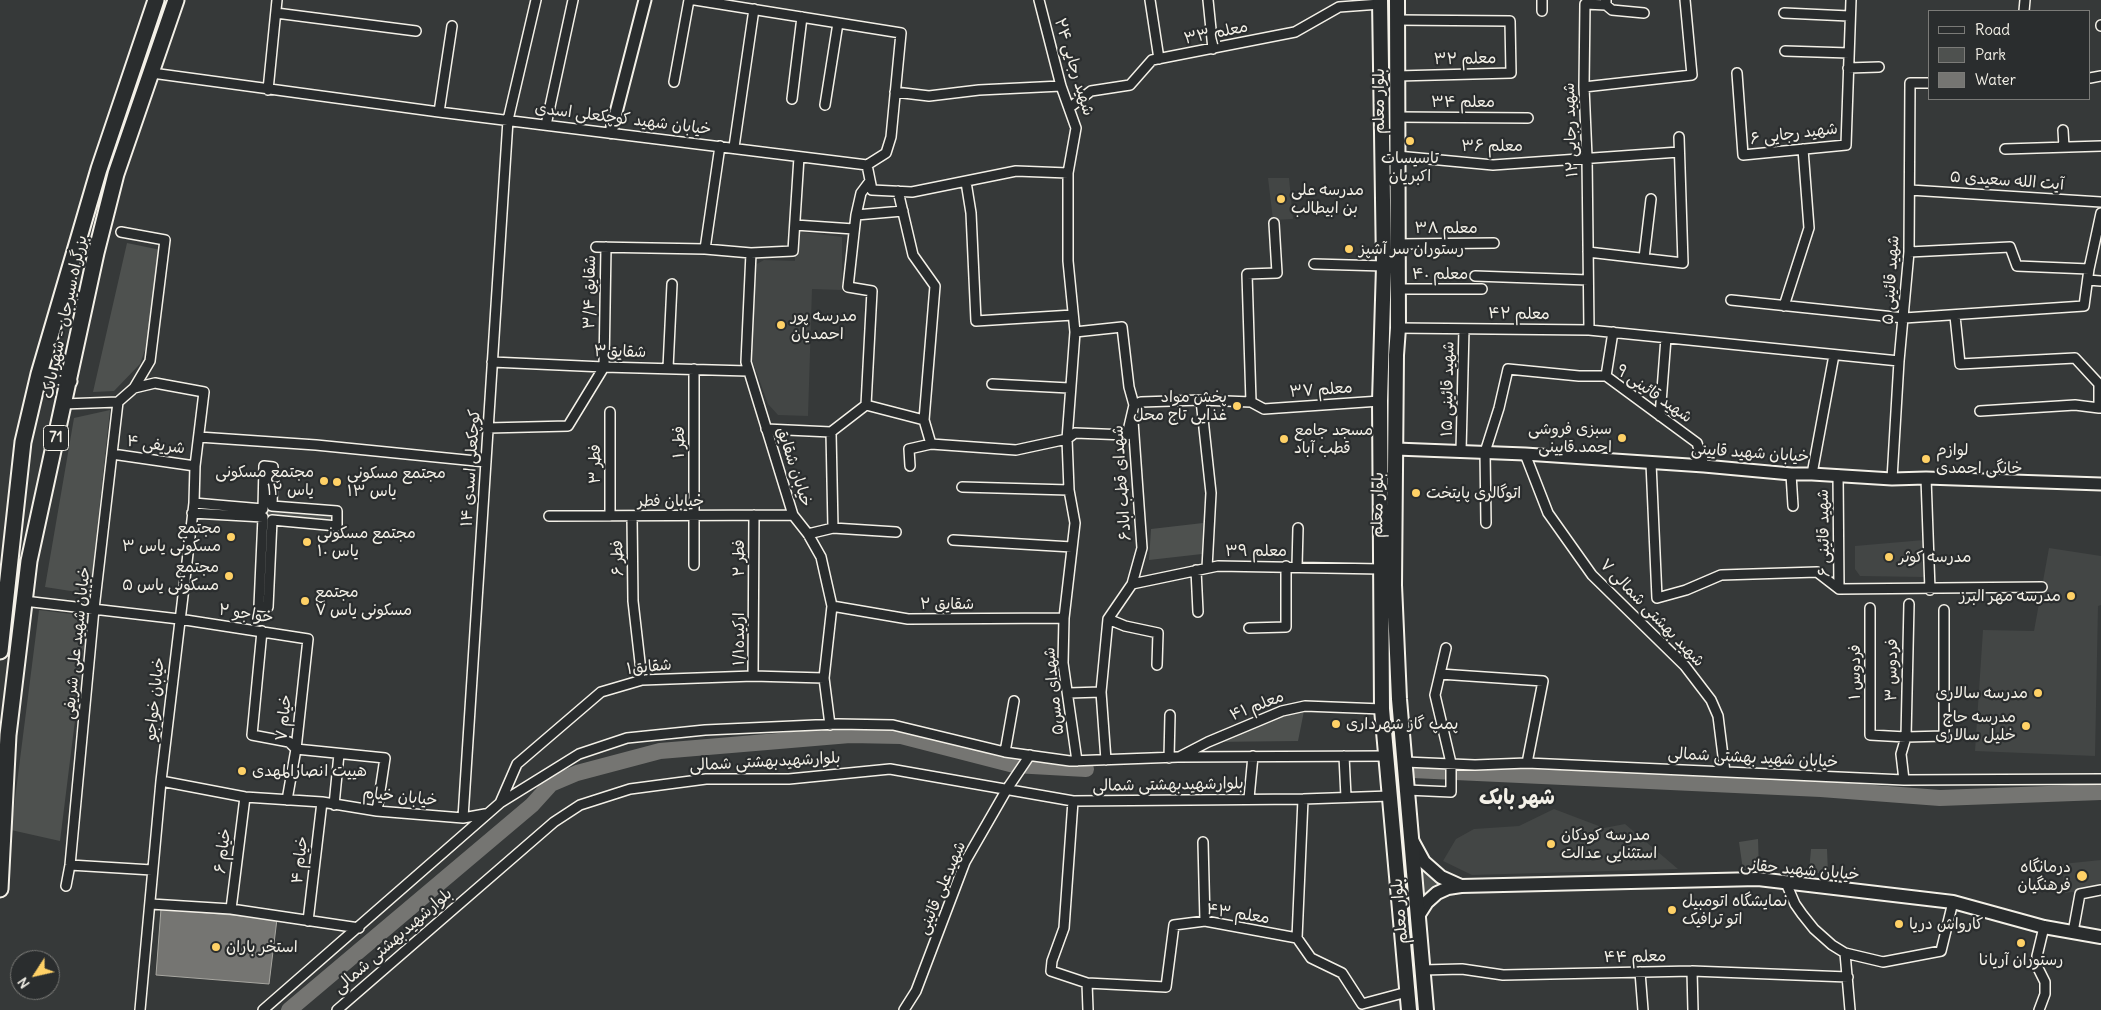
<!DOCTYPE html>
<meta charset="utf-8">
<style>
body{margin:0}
#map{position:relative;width:2101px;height:1010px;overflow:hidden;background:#363939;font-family:Delius,sans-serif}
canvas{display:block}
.legend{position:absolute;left:1928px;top:10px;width:162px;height:90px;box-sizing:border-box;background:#2a2d2e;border:1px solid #7b7b78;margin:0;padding:6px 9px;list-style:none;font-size:15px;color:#f4f1e8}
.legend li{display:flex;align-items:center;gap:10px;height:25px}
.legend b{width:25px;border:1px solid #7b7b78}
.north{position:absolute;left:10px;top:950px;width:50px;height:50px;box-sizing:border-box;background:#2a2d2e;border:1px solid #7b7b78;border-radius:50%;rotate:235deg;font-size:14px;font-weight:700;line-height:20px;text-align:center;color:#f4f1e8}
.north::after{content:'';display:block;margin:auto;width:18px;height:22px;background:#ffd166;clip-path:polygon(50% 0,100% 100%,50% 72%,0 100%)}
</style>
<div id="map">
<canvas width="2101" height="1010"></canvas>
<ul class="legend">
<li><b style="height:6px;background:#2a2d2e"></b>Road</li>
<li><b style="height:14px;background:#4e514f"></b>Park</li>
<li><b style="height:14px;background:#757572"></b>Water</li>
</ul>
<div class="north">N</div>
</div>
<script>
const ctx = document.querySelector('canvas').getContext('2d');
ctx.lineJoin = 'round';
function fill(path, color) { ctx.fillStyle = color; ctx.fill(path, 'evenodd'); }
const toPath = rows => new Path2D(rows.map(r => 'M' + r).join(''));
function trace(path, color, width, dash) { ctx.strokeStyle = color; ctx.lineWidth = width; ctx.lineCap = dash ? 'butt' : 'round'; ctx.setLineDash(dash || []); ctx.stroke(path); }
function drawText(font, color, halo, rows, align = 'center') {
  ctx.font = font + ' Delius,"Playpen Sans Arabic",sans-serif'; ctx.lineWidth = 4.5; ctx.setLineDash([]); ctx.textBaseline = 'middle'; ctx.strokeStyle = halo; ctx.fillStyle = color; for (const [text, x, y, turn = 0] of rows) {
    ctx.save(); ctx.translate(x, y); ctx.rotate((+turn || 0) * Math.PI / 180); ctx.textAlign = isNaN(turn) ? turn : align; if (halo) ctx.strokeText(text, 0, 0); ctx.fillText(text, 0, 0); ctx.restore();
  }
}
fill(toPath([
 [1268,178,1289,178,1293,219,1273,220],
 [794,231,842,237,842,290,812,289,808,416,778,415,768,404,752,360,750,268,764,260,795,261],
 [1924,540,1924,577,1860,576,1855,569,1855,546],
 [2049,548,2101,556,2101,605,2098,606,2095,756,1975,751,1983,630,2034,631],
 [1554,809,1604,828,1625,824,1678,869,1472,875,1443,861,1456,839,1474,829,1519,826],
 [2101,860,2101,888,2065,893,2062,864]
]), '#434645');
fill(toPath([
 [127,243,161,250,145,350,140,364,114,391,93,392],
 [110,410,90,594,45,587,74,418],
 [265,467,272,468,272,507,336,512,335,523,272,520,268,607,259,606,263,517,202,513,203,505,263,509],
 [1203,523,1202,554,1149,560,1151,529],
 [39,610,88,616,60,841,11,830],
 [1306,701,1298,741,1208,742,1282,711],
 [1758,839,1759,870,1743,870,1739,842],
 [1415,847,1457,885,1421,909],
 [1811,849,1827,849,1828,874,1809,872]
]), '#4e514f');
const water = toPath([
 [161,909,277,919,269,984,156,975,161,909]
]);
fill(water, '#757572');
trace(water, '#a8a7a1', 1);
trace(toPath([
 [1413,770,1821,789,1940,798,2101,792],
 [289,1010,532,805,551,784,577,773,660,751,850,735,901,736,1014,765,1086,769]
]), '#757572', 16);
const minor = toPath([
 [695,0,901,33,891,137,886,153,867,165],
 [1039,0,1061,86,1076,128,1068,173,1068,261,1075,332,1067,439,1069,490,1075,523,1064,618,1063,663,1077,761],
 [1150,0,1159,59],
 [1208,0,1213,49],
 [1542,0,1542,11],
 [1606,5,1612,10,1644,13],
 [2024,11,2025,0],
 [276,13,416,31],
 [1784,13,1849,16],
 [2101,26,2101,25],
 [1785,51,1849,53],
 [1848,68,1879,67],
 [152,73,439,112,867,165,872,190,912,192,1016,171,1068,173],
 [1737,73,1743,155,1846,145,1851,0],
 [1397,76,1511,73,1510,21,1397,20],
 [2090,78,2101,76],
 [674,82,689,0],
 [1584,87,1692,75,1685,0],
 [268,90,277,0],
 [895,92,929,96,979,90,1061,86],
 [792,99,802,17],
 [825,105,838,23],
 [1069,108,1091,91,1130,85,1152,60,1295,32,1339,7,1380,4],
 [439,112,452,26],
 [1397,117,1528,118],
 [546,125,573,0],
 [2063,130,2064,147],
 [720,146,705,249,751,253],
 [734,147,754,9],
 [2005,149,2101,146],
 [1397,156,1493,165,1679,152],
 [799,157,793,251,751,253,746,362,793,515,808,534,821,557,832,606,824,678,830,725],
 [966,182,971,213,976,321,1073,315],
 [1910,190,2101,202],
 [898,191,913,255,935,286,924,420],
 [856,215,903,211],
 [795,225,854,229],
 [121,232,165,240,150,361,134,388],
 [1398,244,1494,243],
 [596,247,705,249],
 [1588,252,1683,263,1679,137],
 [1909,252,2010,247,2017,266,2089,269],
 [1644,258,1651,199],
 [1314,264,1384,266],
 [1475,276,1588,280],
 [2088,280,2101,281],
 [1398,289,1482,289],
 [1731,300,1904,318,2084,306,2089,269,2101,213],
 [1784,306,1809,228,1803,149],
 [1955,316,1960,364,2075,358,2099,384,2099,408,2101,408],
 [1398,328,1589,330,1587,157,1584,87,1585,4,1606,5,1606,0],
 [1589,330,1899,361],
 [1075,332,1122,327,1129,387,1134,405],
 [492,362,604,367,748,371],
 [668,368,672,284],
 [694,369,694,565],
 [1606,376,1613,332],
 [992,384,1069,388],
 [1201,400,1211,493,1207,568],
 [1251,402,1247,274,1277,273,1274,223],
 [63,404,118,402,134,388,155,383,204,392,195,466,194,503,161,781,140,1010],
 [866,405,872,291,848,287,856,215,861,193,870,181],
 [1980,411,2075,405,2099,408],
 [1660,416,1666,338],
 [488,428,568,426,604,367,606,247],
 [766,429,831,432],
 [831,432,866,405,924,420,931,444,1016,450,1067,439,1075,433,1127,435,1134,405,1141,402,1201,400,1251,402,1264,409,1380,401],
 [831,432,833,528],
 [199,437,316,445,486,462],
 [1461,451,1464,329],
 [112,454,195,466],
 [1525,454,1548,513,1592,575,1685,666,1711,700,1718,716,1725,772],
 [1651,463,1657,598,1686,590,1721,575,1817,572,1839,589,2042,587],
 [910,466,909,449,931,444],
 [1791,474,1793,506],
 [1812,474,1834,355],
 [1838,475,1839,589],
 [1926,478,1930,590],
 [1892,479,1899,361,1909,252,1910,83,1930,83],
 [962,487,1069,490],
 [192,513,263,517,259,606,268,607,272,520,337,526,337,511,272,506,273,467,264,466,263,509,194,503],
 [549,516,793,515],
 [610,516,610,412],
 [632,516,633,601,642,680],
 [1486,523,1485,452,1499,408,1508,369,1579,376,1606,376,1697,443,1704,466],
 [808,534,833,528,896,532],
 [953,540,1072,547],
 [1297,566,1298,528],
 [1196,570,1198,612],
 [1132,584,1218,566,1381,569],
 [24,601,179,619,308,639,296,749,287,800],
 [832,606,908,619,1064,618],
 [1870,608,1870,735,1906,737,1944,736,1944,610],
 [1108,619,1125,626,1158,633,1157,665],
 [1249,628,1286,627,1286,566],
 [262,631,252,735,289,742,296,749,385,758,377,811],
 [1440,674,1543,681,1527,763],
 [753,676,754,515],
 [1069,693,1101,692],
 [1005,752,1014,701],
 [1181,756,1208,742,1282,711,1305,706,1382,709],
 [1344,756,1346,797],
 [1169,758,1170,715],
 [1106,760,1101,692,1108,619,1132,584,1142,548,1133,421],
 [1405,762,1475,765,1527,763,1904,780,2101,779],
 [1904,780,1901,754,1906,737,1909,604],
 [161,781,245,797,322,802,377,811,463,818,485,814],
 [1407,790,1451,792,1451,763,1435,695,1446,648],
 [1249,798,1253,756],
 [1073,801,1064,928,1052,961,1051,971,1087,983,1088,1010],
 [500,803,517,764,601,692,642,680,753,676,824,678],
 [334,805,339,754],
 [463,818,508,120,536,0],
 [1203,842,1205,921],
 [70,865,152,870],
 [1786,883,1795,904,1802,914,1814,929,1832,945,1845,953,1883,962,1941,951,1953,902],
 [66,886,70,865,94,609,118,402],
 [151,904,231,909,359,928],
 [231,909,245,797],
 [308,921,322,802],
 [2073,932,2080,894,2101,890],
 [1297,938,1303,799],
 [1845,953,1850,1010],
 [1423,970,1462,969,1503,975,1692,971,1848,977],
 [1692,971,1693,1010],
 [1640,972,1643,1010],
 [1087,983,1166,987,1174,925,1205,921,1297,938,1311,958,1342,973,1362,1004,1407,992],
 [263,1010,500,803,579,754,627,738,705,730,838,724,893,725,1005,752,1070,761,1178,757,1386,756],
 [337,1010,554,822,580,805,630,789,706,779,789,779,890,769,1073,801,1303,799,1390,796],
 [904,1010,916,991,965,862,1007,789,1030,755],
 [2039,1010,2045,994,2045,982,2037,966,2037,956,2044,927]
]);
const tertiary = toPath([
 [611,132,645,0],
 [1396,449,1525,454,1704,466,1791,474,1812,474,1892,479,1926,478,2101,484]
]);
const secondary = toPath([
 [1412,840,1424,862,1441,877,1461,886],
 [1418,916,1427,902,1437,893,1448,888,1461,886,1758,879,1953,902,2044,927,2101,937]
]);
const primary = toPath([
 [1380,0,1384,266,1380,401,1382,709,1409,1010],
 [1397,0,1398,328,1396,355,1394,585,1399,699,1426,1010]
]);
const trunk = toPath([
 [39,374,69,381],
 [0,651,23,442,39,374,99,169,156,0],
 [0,889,8,735,29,561,96,253,116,174,176,0]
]);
trace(minor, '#f4f1e8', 12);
trace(tertiary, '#f4f1e8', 15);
trace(secondary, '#f4f1e8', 16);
trace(primary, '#f4f1e8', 18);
trace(trunk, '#f4f1e8', 19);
trace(minor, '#2a2d2e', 9);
trace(tertiary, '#2a2d2e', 11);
trace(secondary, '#2a2d2e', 12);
trace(primary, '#2a2d2e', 14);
trace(trunk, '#2a2d2e', 15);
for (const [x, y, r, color] of [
 [1410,141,5,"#ffd166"],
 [1281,199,5,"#ffd166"],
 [1349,249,5,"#ffd166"],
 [781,325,5,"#ffd166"],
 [1237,406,5,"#ffd166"],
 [1622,438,5,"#ffd166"],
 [1284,439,5,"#ffd166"],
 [1926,459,5,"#ffd166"],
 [324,481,5,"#ffd166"],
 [337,482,5,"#ffd166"],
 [1416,493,5,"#ffd166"],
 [231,537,5,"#ffd166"],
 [307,542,5,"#ffd166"],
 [1889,557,5,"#ffd166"],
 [229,576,5,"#ffd166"],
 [2071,596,5,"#ffd166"],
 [305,601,5,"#ffd166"],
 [2038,693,5,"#ffd166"],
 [1336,724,5,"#ffd166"],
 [2026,726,5,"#ffd166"],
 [242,771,5,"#ffd166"],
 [1551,844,5,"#ffd166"],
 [2082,876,6,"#ffd166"],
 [1672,910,5,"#ffd166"],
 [1899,924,5,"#ffd166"],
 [2021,943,5,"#ffd166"],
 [216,947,5,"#ffd166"]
]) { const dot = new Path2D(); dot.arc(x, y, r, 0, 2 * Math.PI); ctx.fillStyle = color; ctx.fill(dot); trace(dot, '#2a2d2e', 2); }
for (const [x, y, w] of [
 [56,438,25]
]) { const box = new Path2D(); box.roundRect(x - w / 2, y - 12.5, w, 25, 4); ctx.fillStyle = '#2a2d2e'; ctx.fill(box); trace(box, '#f4f1e8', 1); }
drawText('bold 15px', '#f4f1e8', null, [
 ["71",56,438]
]);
drawText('16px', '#f4f1e8', '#2a2d2e', [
 ["معلم ۳۳",1216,33,-11],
 ["معلم ۳۲",1465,59,-1],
 ["شهید رجایی ۲۴",1074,67,73],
 ["بلوار معلم",1379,101,-90],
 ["معلم ۳۴",1463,102],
 ["خیابان شهید کوچکعلی اسدی",623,119,7],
 ["شهید رجایی ۱۲",1571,130,-92],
 ["شهید رجایی ۶",1794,134,-7],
 ["معلم ۳۶",1492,146],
 ["آیت الله سعیدی ۵",2007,181,4],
 ["معلم ۳۸",1446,228],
 ["معلم ۴۰",1440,274],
 ["شهید قائینی ۵",1891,280,-86],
 ["شقایق ۳/۴",590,292,-89],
 ["معلم ۴۲",1519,314,1],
 ["بزرگراه سیرجان - شهر بابک",65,317,-78],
 ["شقایق۳",620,352,1],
 ["شهید قائینی ۱۵",1448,389,-89],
 ["معلم ۳۷",1321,390,-4],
 ["شهید قائینی ۹",1654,394,35],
 ["فطر ۱",679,442,-90],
 ["شریفی ۴",156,445,8],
 ["خیابان شهید قایینی",1750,453,4],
 ["فطر ۳",595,464,-90],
 ["خیابان شقایق",794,467,72],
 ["کوچکعلی اسدی ۱۴",471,468,-86],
 ["شهدای قطب اباد۶",1122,483,-94],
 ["خیابان فطر",671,501],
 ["بلوار معلم",1378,505,-89],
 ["شهید قائینی ۶",1824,533,-91],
 ["معلم ۳۹",1256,551],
 ["فطر ۶",618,558,-91],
 ["فطر ۲",739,558,-90],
 ["شقایق ۲",947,604],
 ["شهید بهشتی شمالی ۷",1652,613,46],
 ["خواجو ۲",246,614,9],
 ["ارکیده۱/۱",739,639,-90],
 ["خیابان شهید علی شریفی",77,643,-84],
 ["شقایق۱",649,667,-6],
 ["فردوس ۳",1892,670,-89],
 ["فردوس ۱",1855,672,-90],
 ["شهدای مس۵",1054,691,-96],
 ["خیابان خواجو",155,699,-84],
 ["معلم ۴۱",1257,706,-21],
 ["خیام ۷",284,718,-84],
 ["خیابان شهید بهشتی شمالی",1753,758,3],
 ["بلوارشهیدبهشتی شمالی",765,762,-3],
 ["بلوارشهیدبهشتی شمالی",1168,785,-1],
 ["خیابان خیام",400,797,6],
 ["خیام ۶",223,851,-83],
 ["خیام ۴",300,860,-83],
 ["خیابان شهید حقانی",1800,870,5],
 ["شهیدعلی قائینی",942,888,-67],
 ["بلوار معلم",1400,911,-95],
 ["معلم ۴۳",1238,914,9],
 ["بلوارشهیدبهشتی شمالی",393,941,-41],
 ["معلم ۴۴",1635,957,-1]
]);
drawText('16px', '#f4f1e8', '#2a2d2e', [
 ["تاسیسات",1410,158,"center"],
 ["اکبریان",1410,176,"center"],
 ["مدرسه علی",1291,190],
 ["بن ابیطالب",1291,208],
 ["رستوران سر آشپز",1359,249],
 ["مدرسه پور",791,316],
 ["احمدیان",791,334],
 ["پخش مواد",1227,397,"right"],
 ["غذایی تاج محل",1227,415,"right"],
 ["سبزی فروشی",1612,429,"right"],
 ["احمد قایینی",1612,447,"right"],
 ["مسجد جامع",1294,430],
 ["قطب آباد",1294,448],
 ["لوازم",1936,450],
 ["خانگی احمدی",1936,468],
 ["مجتمع مسکونی",314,472,"right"],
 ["یاس ۱۲",314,490,"right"],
 ["مجتمع مسکونی",347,473],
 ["یاس ۱۳",347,491],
 ["اتوگالری پایتخت",1426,493],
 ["مجتمع",221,528,"right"],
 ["مسکونی یاس ۳",221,546,"right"],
 ["مجتمع مسکونی",317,533],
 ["یاس ۱۰",317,551],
 ["مدرسه کوثر",1899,557],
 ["مجتمع",219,567,"right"],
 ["مسکونی یاس ۵",219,585,"right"],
 ["مجتمع",315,592],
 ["مسکونی یاس ۷",315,610],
 ["مدرسه مهر البرز",2061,596,"right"],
 ["مدرسه سالاری",2028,693,"right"],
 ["مدرسه حاج",2016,717,"right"],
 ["خلیل سالاری",2016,735,"right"],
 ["پمپ گاز شهرداری",1346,724],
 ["هییت انصارالمهدی",252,771],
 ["مدرسه کودکان",1561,835],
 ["استثنایی عدالت",1561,853],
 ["درمانگاه",2071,867,"right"],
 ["فرهنگیان",2071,885,"right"],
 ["نمایشگاه اتومبیل",1682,901],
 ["اتو ترافیک",1682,919],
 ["کارواش دریا",1909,924],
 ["استخر باران",226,947],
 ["رستوران آریانا",2021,960,"center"]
], 'left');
drawText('bold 21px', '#f4f1e8', '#2a2d2e', [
 ["شهر بابک",1517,798]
]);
</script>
